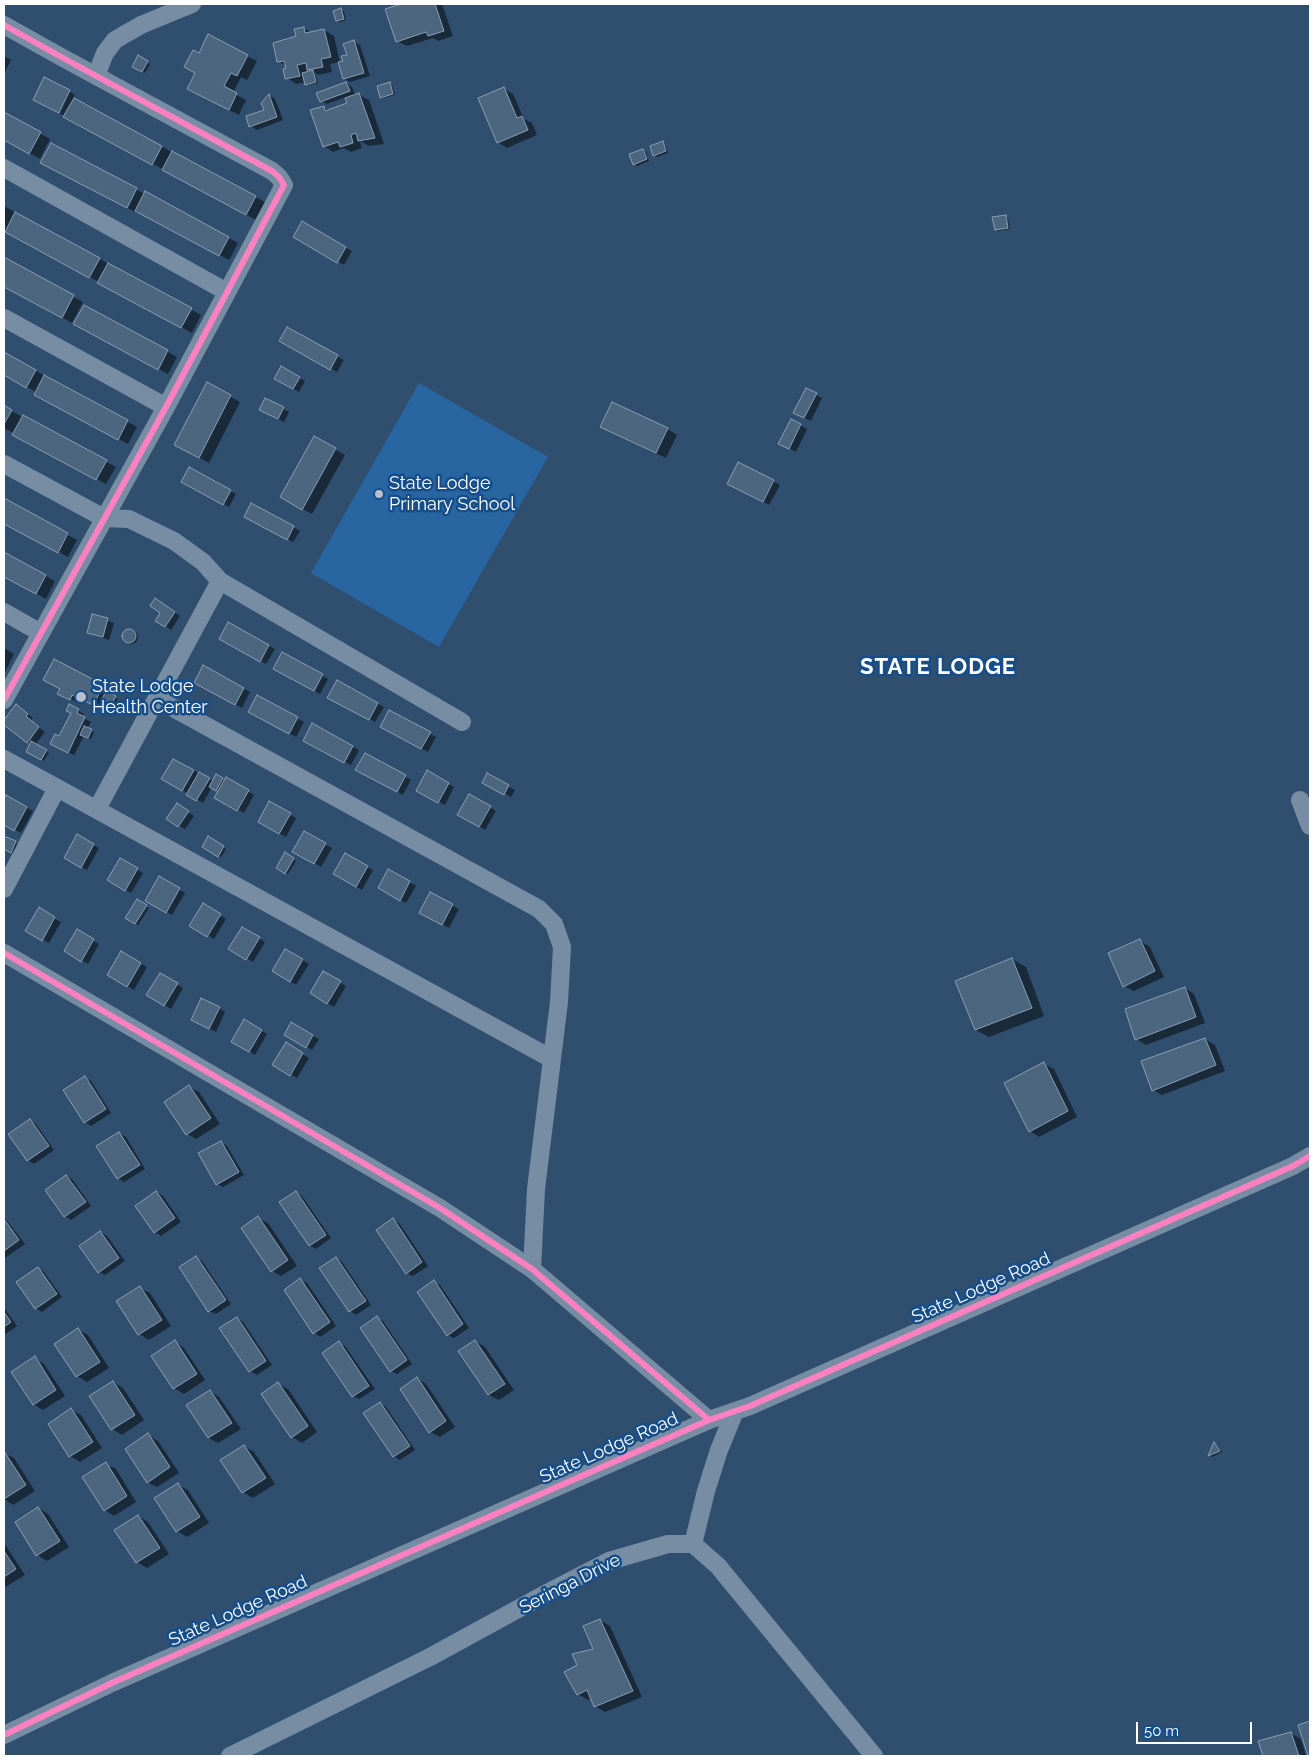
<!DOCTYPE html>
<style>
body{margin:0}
#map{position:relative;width:1314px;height:1760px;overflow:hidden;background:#304f6f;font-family:Raleway,sans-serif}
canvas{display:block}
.frame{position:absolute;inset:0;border:5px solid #fff;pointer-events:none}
.scale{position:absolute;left:1136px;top:1722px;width:116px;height:22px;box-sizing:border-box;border:2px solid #fff;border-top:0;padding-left:6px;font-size:15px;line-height:18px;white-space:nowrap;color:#fff;-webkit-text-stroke:4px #154e8a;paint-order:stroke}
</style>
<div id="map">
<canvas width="1314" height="1760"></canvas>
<div class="frame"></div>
<div class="scale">50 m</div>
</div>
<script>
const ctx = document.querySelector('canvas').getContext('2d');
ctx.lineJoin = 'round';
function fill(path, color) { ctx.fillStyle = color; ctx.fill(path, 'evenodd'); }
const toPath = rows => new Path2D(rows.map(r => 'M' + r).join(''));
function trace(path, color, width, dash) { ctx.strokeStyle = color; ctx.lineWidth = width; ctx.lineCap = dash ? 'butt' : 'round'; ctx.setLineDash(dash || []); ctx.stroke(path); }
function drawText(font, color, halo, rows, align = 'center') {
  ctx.font = font + ' Raleway,sans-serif'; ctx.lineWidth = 5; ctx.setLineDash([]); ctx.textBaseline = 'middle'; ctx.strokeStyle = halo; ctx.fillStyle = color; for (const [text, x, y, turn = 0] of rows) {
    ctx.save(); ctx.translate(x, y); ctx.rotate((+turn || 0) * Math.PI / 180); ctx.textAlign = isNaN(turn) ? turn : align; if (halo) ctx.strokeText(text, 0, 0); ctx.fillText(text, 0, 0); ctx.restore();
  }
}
fill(toPath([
 [419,383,548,457,439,647,311,573]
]), '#2865a1');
fill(toPath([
 [405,4,442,4,453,36,438,41,433,38,407,46,397,41,387,10],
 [341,10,344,11,346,20,340,22,337,21],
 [304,28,312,33,324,30,334,36,340,63,344,62,354,42,360,45,370,76,350,82,344,78,339,62,330,64,332,72,318,75,315,73,318,83,309,85,306,82,296,84,287,78,287,66,278,61],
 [307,70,309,70,313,72,307,73],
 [199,54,247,56,257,61,247,80,241,77,233,93,246,100,239,115,198,94,196,73],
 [4,56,11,60,4,74],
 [139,57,150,64,145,73,134,66],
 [346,83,352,87,356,96,359,95,369,100,384,144,369,146,360,141,362,148,351,152,344,148,333,152,324,146,323,107,329,111,348,104,346,97,327,104,321,101],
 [390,83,392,85,395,95,384,98,381,97],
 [504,89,513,94,524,119,532,123,537,135,507,148,498,142],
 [69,91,75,95,73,99,265,202,256,220,41,103],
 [269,95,275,99,283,120,257,130,250,126,265,111],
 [4,113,50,139,40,159,4,139],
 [663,143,665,144,668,153,657,157,654,155],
 [51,145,145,194,146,193,238,243,229,260,138,211,137,213,52,168],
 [643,150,646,152,649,161,637,166,634,164],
 [4,206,201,315,192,333,6,231,4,234],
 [1006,216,1008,218,1010,229,998,231,996,229],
 [302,223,352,251,344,265,294,237],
 [4,259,83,302,72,323,4,286],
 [84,306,177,357,168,374,85,329],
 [288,329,344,360,337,372,281,341],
 [4,353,137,427,128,444,45,400,36,392,4,374],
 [282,368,305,381,299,392,276,379],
 [207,384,240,402,209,463,186,450],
 [807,390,822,398,811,421,801,416],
 [4,407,116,467,106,484,4,428],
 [283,409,289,412,284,422,266,413],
 [791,420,807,429,796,452,780,443],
 [667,429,677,435,666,458,611,432],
 [315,438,345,455,312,514,281,497],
 [739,463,780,485,769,505,735,487],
 [189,469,236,494,229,507,182,482],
 [4,500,77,540,68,557,4,523],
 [252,505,300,531,293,542,246,517],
 [4,553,55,581,46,599,4,576],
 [162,603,180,616,171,630,157,620,162,612],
 [93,615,114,623,109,640,88,632],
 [228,624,275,649,266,664,220,639],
 '124 637a7 7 0 1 1 14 0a7 7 0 1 1-14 0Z',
 [4,648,14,654,5,672,4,671],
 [282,653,328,679,320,694,274,668],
 [204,667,250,692,242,708,195,682],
 [337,682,384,707,375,722,329,697],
 [103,686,113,692,111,695,118,699,114,706,107,703,103,710,83,699,80,704,59,693],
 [258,696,304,722,296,737,249,712],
 [16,706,33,718,31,721,45,732,35,745,49,752,44,761,27,751,31,744,4,723],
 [78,710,84,714,82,717,91,722,87,729,94,732,91,739,84,736,74,755,57,747,60,738],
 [390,711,436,737,428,752,382,726],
 [313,725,359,750,351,765,304,740],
 [365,754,411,780,403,795,357,770],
 [173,760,214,781,217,776,225,781,226,779,254,795,244,813,216,797,219,791,212,787,203,803,163,778],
 [427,772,454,787,445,805,417,790],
 [487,775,515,790,511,797,483,782],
 [470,795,496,811,485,830,459,814],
 [6,797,33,811,21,833,4,824,4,801],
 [270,803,296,818,286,837,259,822],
 [183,808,194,816,185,829,179,826],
 [304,833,332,848,321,867,294,851],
 [77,836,99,848,87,870,65,858],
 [4,838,18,844,14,853,4,849],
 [208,838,226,849,221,857,203,846],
 [286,854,296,861,288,874,277,868],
 [346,855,373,870,362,890,335,874],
 [121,860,143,873,131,893,109,880],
 [389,871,416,886,406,903,379,888],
 [160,878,185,893,172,915,147,901],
 [431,894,459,909,449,928,421,912],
 [138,900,149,908,138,925,127,917],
 [203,905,226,919,214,939,191,926],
 [39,909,61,922,49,943,27,931],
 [242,928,265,942,253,962,230,949],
 [77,931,99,944,88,964,65,951],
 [1140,941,1150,947,1164,977,1134,991,1124,986],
 [286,950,309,964,296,985,273,971],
 [121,953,147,967,134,990,108,975],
 [1012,959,1026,967,1044,1016,989,1037,976,1030],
 [323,972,346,986,334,1007,311,993],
 [160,974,183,988,171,1009,148,995],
 [1185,988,1194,994,1205,1023,1146,1045,1136,1039],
 [219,1008,225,1012,216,1032,197,1022],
 [245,1021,267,1034,255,1055,232,1041],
 [291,1024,319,1039,312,1050,285,1035],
 [1205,1039,1215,1045,1225,1071,1162,1095,1153,1090],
 [286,1044,309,1058,297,1078,274,1065],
 [1044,1064,1054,1069,1077,1117,1039,1137,1030,1131],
 [85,1077,91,1081,111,1113,91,1126,85,1122],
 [189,1087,199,1092,220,1124,196,1139,187,1134],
 [30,1120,36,1124,54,1150,34,1164,28,1160],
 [119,1133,126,1137,145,1169,124,1182,118,1178],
 [221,1142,227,1146,244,1175,223,1187,217,1184],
 [67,1176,73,1180,91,1206,71,1220,65,1216],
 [156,1192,163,1196,181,1222,161,1236,155,1232],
 [296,1192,302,1196,331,1238,316,1249,309,1245],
 [4,1217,25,1244,5,1258,4,1258],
 [258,1218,268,1223,297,1266,281,1276,272,1271],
 [393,1220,399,1223,428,1266,413,1276,406,1273],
 [100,1232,107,1236,125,1261,105,1275,99,1272],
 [196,1258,202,1261,231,1304,216,1314,209,1311],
 [336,1258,342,1262,371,1305,356,1315,350,1311],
 [38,1268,44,1272,62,1297,42,1312,36,1308],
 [300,1280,307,1283,336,1326,320,1337,314,1333],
 [434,1282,440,1285,469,1328,454,1338,447,1335],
 [140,1288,150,1293,171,1326,149,1340,139,1334],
 [4,1308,17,1326,4,1335],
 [237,1318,243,1322,272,1365,257,1375,250,1371,221,1329],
 [377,1318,383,1321,412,1364,397,1374,391,1371],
 [78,1330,88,1335,109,1368,87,1382,77,1376],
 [475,1341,485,1347,514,1390,499,1400,489,1395,460,1352],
 [175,1342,184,1348,205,1380,184,1394,174,1388],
 [339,1343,345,1346,375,1389,359,1399,353,1396],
 [35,1358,44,1364,65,1396,43,1410,33,1404],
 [417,1378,426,1384,455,1427,440,1437,430,1432],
 [113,1382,123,1388,144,1420,122,1435,112,1429],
 [278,1384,288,1389,317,1432,302,1443,292,1437],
 [210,1391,219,1397,241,1429,218,1443,209,1438],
 [380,1403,386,1407,415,1450,400,1460,394,1456,365,1414],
 [71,1410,81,1415,102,1448,80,1462,70,1456,49,1424],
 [148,1435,158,1441,179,1473,157,1487,147,1482],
 [1215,1443,1222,1452,1212,1457,1210,1456],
 [244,1446,254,1452,275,1484,253,1498,243,1492,222,1460],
 [4,1453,14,1458,35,1491,13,1505,4,1499],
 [106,1464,116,1469,136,1502,114,1516,105,1510],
 [178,1485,188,1490,209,1523,187,1537,177,1531],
 [38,1508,48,1514,69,1547,47,1561,37,1555,16,1523],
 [138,1516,148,1522,169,1554,147,1568,137,1562,116,1530],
 [4,1543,25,1575,4,1588],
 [600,1620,610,1626,642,1697,605,1712,595,1706,591,1698,588,1700,578,1694,578,1666,595,1650],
 [1291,1733,1301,1739,1306,1756,1264,1756,1260,1742]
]), '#0007');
const building = toPath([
 [401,4,435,4,444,31,428,36,426,32,396,42,385,9,401,4],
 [341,8,344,19,336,21,333,11,341,8],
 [304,27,305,33,324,29,331,57,321,59,323,67,307,70,306,63,297,65,300,76,285,79,283,69,286,68,284,61,277,62,273,43,296,36,294,29,304,27],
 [208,34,248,55,237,76,231,73,224,86,237,93,229,110,187,89,195,73,184,67,193,50,199,53,208,34],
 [354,40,364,73,343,79,338,62,343,61,341,56,347,55,343,44,354,40],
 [138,55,148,61,142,72,132,67,138,55],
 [313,70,316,82,305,85,302,73,313,70],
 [44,77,70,90,59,113,33,100,44,77],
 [346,82,350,91,320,102,316,93,346,82],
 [390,82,393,94,380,98,377,86,390,82],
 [504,87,517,118,522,116,528,130,497,143,478,98,504,87],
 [359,93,375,138,358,141,356,133,351,135,353,143,340,147,338,142,323,147,310,110,324,106,325,111,347,103,345,98,359,93],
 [269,94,277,117,249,127,246,116,264,110,261,103,269,94],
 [74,98,162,146,152,165,63,117,74,98],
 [4,112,41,132,29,154,4,140,4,112],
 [663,141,666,151,653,156,650,146,663,141],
 [51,143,137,188,127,208,40,163,51,143],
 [643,149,647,159,633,165,629,154,643,149],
 [172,151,256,196,246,215,162,170,172,151],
 [145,191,229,237,219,256,135,211,145,191],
 [15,212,100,258,89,278,5,232,15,212],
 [1006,215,1008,228,995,230,992,217,1006,215],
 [302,221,346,247,337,263,293,237,302,221],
 [4,257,74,295,62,318,4,287,4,257],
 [108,263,192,308,181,328,97,283,108,263],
 [84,305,168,350,158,370,73,324,84,305],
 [287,327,338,355,330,370,279,341,287,327],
 [4,352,36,370,26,388,4,375,4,352],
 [281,366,300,377,293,389,274,379,281,366],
 [44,375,128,420,118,440,34,395,44,375],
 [207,382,231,395,199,458,174,445,207,382],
 [806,388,817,393,804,418,793,413,806,388],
 [265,398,284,407,278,419,259,410,265,398],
 [612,402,668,428,656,453,600,427,612,402],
 [4,405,12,410,4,424,4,405],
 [23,415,107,460,96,480,12,435,23,415],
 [791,419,801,424,789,449,778,444,791,419],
 [314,436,336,448,302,510,280,497,314,436],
 [738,462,774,480,763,502,727,484,738,462],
 [189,467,231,490,223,505,181,482,189,467],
 [4,498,68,533,58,553,4,524,4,498],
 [251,503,294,526,287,540,244,517,251,503],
 [4,552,46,575,36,594,4,577,4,552],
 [155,598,175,612,165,627,155,621,160,613,150,606,155,598],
 [92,614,108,618,103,637,87,633,92,614],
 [228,622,269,645,260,662,219,639,228,622],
 '122 636a7 7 0 1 1 14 0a7 7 0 1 1-14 0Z',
 [282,652,323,674,314,691,273,669,282,652],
 [54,659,104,685,93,705,72,695,70,700,57,694,60,689,43,680,54,659],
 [203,665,244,688,235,705,194,683,203,665],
 [337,680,378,703,369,720,327,698,337,680],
 [106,691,116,696,111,706,101,701,106,691],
 [257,695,298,717,289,734,248,712,257,695],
 [16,704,28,714,26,716,39,727,27,743,4,725,4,720,16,704],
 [69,704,79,709,77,713,85,717,68,753,50,744,55,734,59,736,71,713,66,711,69,704],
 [389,710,431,732,421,749,380,727,389,710],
 [312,723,353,746,344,763,303,741,312,723],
 [84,726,92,729,88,738,80,735,84,726],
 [31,741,47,750,41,760,26,752,31,741],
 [365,753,406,775,397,792,355,770,365,753],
 [173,759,194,770,182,791,161,779,173,759],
 [427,770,449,783,438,803,416,791,427,770],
 [199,772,210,778,196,801,186,795,199,772],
 [487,773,509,785,504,795,482,783,487,773],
 [216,774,223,778,216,791,209,787,216,774],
 [226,777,249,790,237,811,214,798,226,777],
 [469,794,491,806,479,827,457,815,469,794],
 [6,795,27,807,14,831,4,825,4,799,6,795],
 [269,801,291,813,279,834,258,822,269,801],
 [177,803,189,811,178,827,166,819,177,803],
 [304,831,326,843,314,864,292,852,304,831],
 [77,834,94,844,81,868,64,858,77,834],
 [4,836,16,841,11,853,4,849,4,836],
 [208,836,224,846,218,857,202,847,208,836],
 [285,852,294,858,285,874,276,868,285,852],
 [345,853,368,866,356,887,333,874,345,853],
 [120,858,138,868,125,891,107,880,120,858],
 [388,869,410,881,400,901,378,888,388,869],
 [159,876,180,888,166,913,145,901,159,876],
 [430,892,453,904,442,925,419,913,430,892],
 [137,899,147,905,135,924,125,918,137,899],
 [203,903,221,914,207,937,189,926,203,903],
 [39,907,55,917,42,941,25,931,39,907],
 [242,927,260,937,246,960,228,949,242,927],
 [77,929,94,939,81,962,64,951,77,929],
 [1140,939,1155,971,1123,987,1108,953,1140,939],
 [285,949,303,959,290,982,272,971,285,949],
 [121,951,141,963,127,987,107,975,121,951],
 [1012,958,1032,1008,975,1030,955,981,1012,958],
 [323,971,341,981,327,1004,310,993,323,971],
 [160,973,178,983,164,1006,146,995,160,973],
 [1185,987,1196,1017,1135,1040,1125,1009,1185,987],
 [201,998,220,1007,209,1029,191,1020,201,998],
 [244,1019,262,1030,249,1052,231,1042,244,1019],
 [291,1022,313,1035,306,1048,284,1035,291,1022],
 [1205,1038,1216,1065,1152,1091,1141,1061,1205,1038],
 [286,1042,303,1053,290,1076,272,1065,286,1042],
 [1044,1062,1068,1111,1029,1132,1004,1083,1044,1062],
 [85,1076,106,1109,84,1123,63,1090,85,1076],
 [189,1085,211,1118,186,1135,164,1102,189,1085],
 [30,1119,49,1146,27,1161,8,1134,30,1119],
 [119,1132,140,1165,117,1179,96,1146,119,1132],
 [221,1141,239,1172,216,1185,198,1153,221,1141],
 [66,1175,86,1202,64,1217,45,1190,66,1175],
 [156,1191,175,1218,154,1233,135,1206,156,1191],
 [296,1191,326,1235,309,1246,279,1202,296,1191],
 [258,1216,288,1260,271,1272,241,1228,258,1216],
 [393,1218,422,1262,406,1274,376,1230,393,1218],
 [4,1219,19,1240,4,1251,4,1219],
 [100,1231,119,1258,98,1273,79,1246,100,1231],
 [196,1256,226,1300,208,1312,179,1267,196,1256],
 [336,1257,366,1301,349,1312,319,1268,336,1257],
 [38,1267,57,1294,35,1309,16,1282,38,1267],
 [300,1278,330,1322,313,1334,284,1290,300,1278],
 [434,1280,463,1324,447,1336,417,1292,434,1280],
 [140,1286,162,1320,138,1335,116,1301,140,1286],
 [4,1312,11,1322,4,1327,4,1312],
 [377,1316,407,1360,390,1372,360,1328,377,1316],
 [237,1317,266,1361,249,1372,219,1328,237,1317],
 [78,1328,100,1362,76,1377,54,1344,78,1328],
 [175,1340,197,1374,173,1389,151,1356,175,1340],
 [475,1340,505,1384,488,1395,458,1351,475,1340],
 [339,1341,369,1386,352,1397,322,1353,339,1341],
 [35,1356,56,1390,33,1405,11,1372,35,1356],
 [417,1377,446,1421,429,1433,400,1389,417,1377],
 [113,1381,135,1415,111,1430,89,1396,113,1381],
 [278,1382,308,1426,291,1438,261,1394,278,1382],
 [210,1390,232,1423,208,1438,186,1405,210,1390],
 [380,1402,410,1446,393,1457,363,1413,380,1402],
 [71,1408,93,1442,69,1457,48,1424,71,1408],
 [148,1433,170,1467,147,1483,125,1449,148,1433],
 [1214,1442,1220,1451,1208,1456,1214,1442],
 [244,1445,266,1478,242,1493,220,1460,244,1445],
 [4,1451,26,1485,4,1499,4,1451],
 [106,1462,127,1496,104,1511,82,1477,106,1462],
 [178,1483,200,1517,176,1532,154,1498,178,1483],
 [38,1507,60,1541,36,1556,15,1522,38,1507],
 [138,1515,160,1548,136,1563,114,1530,138,1515],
 [4,1551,16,1569,4,1577,4,1551],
 [600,1619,633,1691,594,1707,587,1690,577,1695,564,1672,577,1665,572,1654,593,1649,583,1626,600,1619],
 [1310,1721,1310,1756,1308,1756,1298,1725,1310,1721],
 [1291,1732,1299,1756,1263,1756,1258,1741,1291,1732]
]);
fill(building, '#4c6680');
trace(building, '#8b9eb2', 1);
trace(toPath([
 [4,25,63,58,272,171,279,177,284,185,166,407,4,700],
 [96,76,105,53,115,40,141,25,192,4],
 [4,168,227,292],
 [4,318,166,407],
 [4,464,104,518,129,519,174,541,203,562,220,581,462,722],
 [4,612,41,633],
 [157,699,539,909,554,924,562,947,559,1002,536,1189,532,1269],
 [4,759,552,1059],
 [1300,800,1310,826],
 [97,809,220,581],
 [4,889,57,788],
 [4,953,440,1208,532,1269,709,1420],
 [693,1544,706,1491,719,1450,735,1411],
 [4,1735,114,1682,709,1420,750,1406,1293,1166,1310,1156],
 [230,1756,430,1657,549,1592,609,1561,668,1544,693,1544,718,1566,874,1756]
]), '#778da4', 18);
trace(toPath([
 [4,25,63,58,272,171,279,177,284,185,166,407,4,700],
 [4,953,440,1208,532,1269,709,1420],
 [4,1735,114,1682,709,1420,750,1406,1293,1166,1310,1156]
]), '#ff80c0', 6);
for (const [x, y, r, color] of [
 [379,494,5,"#b7c1cd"],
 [81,697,6,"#b7c1cd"]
]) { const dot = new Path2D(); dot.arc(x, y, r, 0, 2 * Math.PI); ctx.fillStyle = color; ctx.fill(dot); trace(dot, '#154e8a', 2); }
drawText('18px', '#fff', '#154e8a', [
 ["State Lodge",389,484],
 ["Primary School",389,505],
 ["State Lodge",92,687],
 ["Health Center",92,708]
], 'left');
drawText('18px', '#fff', '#154e8a', [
 ["State Lodge Road",981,1288,-24],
 ["State Lodge Road",609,1448,-24],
 ["Seringa Drive",570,1584,-27],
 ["State Lodge Road",238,1611,-24]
]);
ctx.letterSpacing = '1px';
drawText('bold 22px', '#fff', '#154e8a', [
 ["STATE LODGE",938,667]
]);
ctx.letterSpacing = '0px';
</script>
